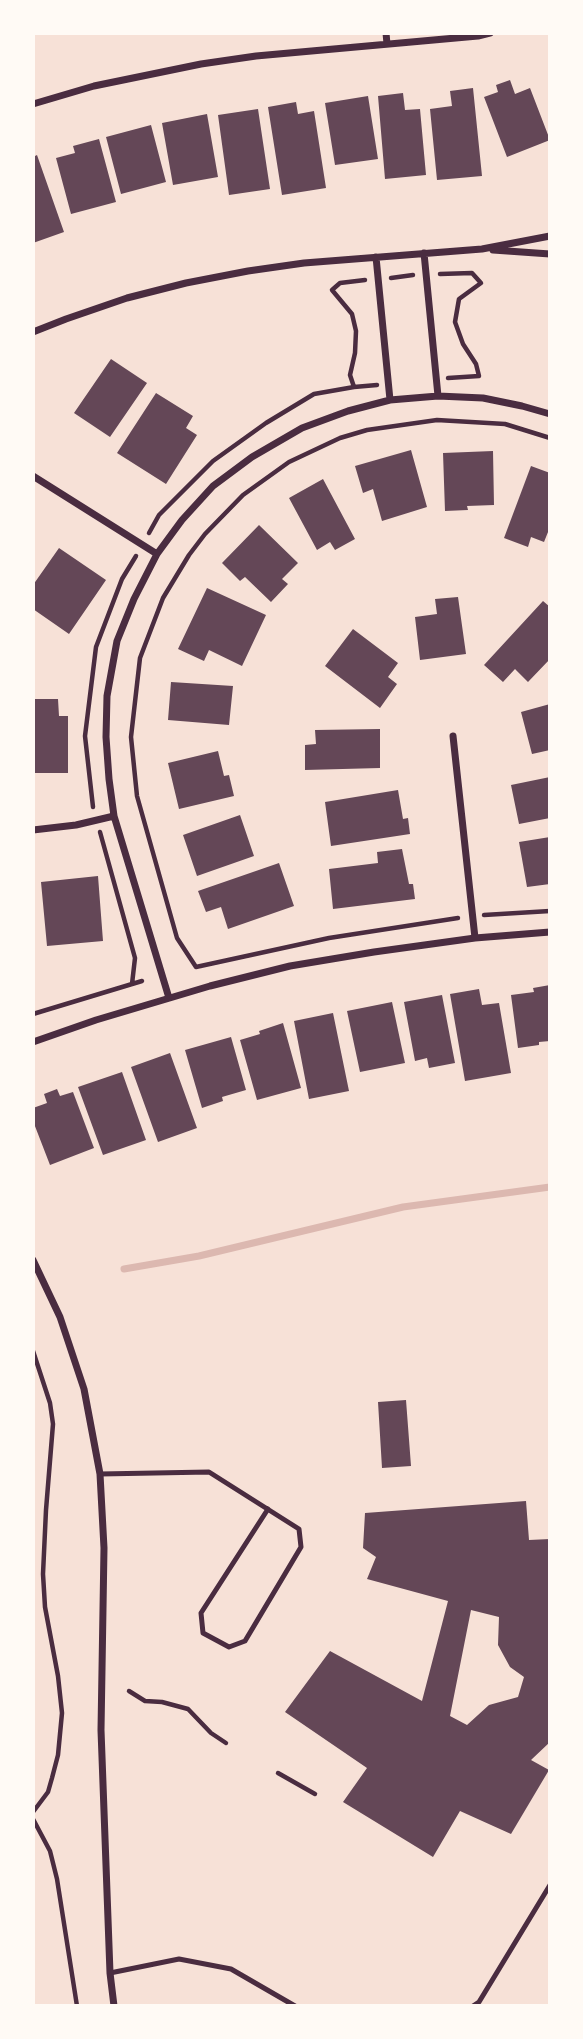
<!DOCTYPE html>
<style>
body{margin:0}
#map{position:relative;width:583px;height:2039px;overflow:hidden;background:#f7e1d7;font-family:"Titillium Web",sans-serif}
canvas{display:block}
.frame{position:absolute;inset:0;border:35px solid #fffaf5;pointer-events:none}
</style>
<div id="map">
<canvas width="583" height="2039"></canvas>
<div class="frame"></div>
</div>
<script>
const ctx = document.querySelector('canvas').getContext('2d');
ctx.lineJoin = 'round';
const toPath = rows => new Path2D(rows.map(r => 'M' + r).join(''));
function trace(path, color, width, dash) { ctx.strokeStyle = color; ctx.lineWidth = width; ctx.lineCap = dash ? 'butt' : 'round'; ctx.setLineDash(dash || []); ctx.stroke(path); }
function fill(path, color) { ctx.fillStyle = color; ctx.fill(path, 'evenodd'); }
trace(toPath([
 [124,1269,199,1256,403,1207,550,1187]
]), '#dcb8b0', 7);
fill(toPath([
 [510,80,515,94,530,88,550,140,507,157,484,97,498,92,496,85],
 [473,88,482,176,437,180,430,109,452,106,450,91],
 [403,93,405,110,420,109,426,175,385,179,378,96],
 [368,96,378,159,335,165,325,103],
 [296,102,298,114,314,111,326,188,282,195,268,107],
 [258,109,270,189,229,195,218,115],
 [207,114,218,177,173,185,162,123],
 [151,125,166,182,121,194,106,137],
 [99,139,116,202,71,214,56,158,75,153,73,146],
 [37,155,64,232,33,243,33,157],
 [111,359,147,383,110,437,74,413],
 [156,393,193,416,186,428,197,435,166,484,117,453],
 [411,450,427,507,382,521,373,489,363,493,355,466],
 [493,451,494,505,467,506,468,510,445,511,443,453],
 [531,466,550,473,550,527,544,542,531,537,528,547,504,538],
 [323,479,355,539,335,550,330,542,317,550,289,498],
 [259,525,298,563,282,579,288,584,271,602,245,577,240,581,222,563],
 [59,548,106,580,69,634,33,609,33,585],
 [207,588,266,615,242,666,209,650,204,661,178,649],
 [458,597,466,654,420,660,415,617,437,614,435,599],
 [543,601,550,607,550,659,528,682,515,669,503,682,484,665],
 [353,629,398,663,388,677,397,684,380,708,325,666],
 [171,682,233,686,229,725,168,720],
 [33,699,58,699,59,716,68,716,68,773,33,773],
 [550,704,550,750,532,754,521,712],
 [380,729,380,768,305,770,305,745,316,744,315,730],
 [218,751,224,776,229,775,234,796,179,809,168,763],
 [550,777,550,818,519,824,511,785],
 [398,790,403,819,408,818,410,834,331,846,325,802],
 [240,815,254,856,197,876,183,835],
 [550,837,550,884,527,887,519,842],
 [402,849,409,884,413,884,415,899,333,909,329,869,378,863,377,852],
 [279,863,294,906,228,929,221,907,206,912,198,891],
 [98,876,103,941,47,946,41,882],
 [550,985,550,1041,539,1042,539,1045,518,1048,511,995,534,992,533,988],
 [479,989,482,1005,499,1003,511,1073,465,1081,450,994],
 [442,995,455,1063,429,1068,427,1058,415,1061,404,1002],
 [392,1002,405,1063,360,1072,347,1011],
 [333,1013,349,1091,309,1099,294,1021],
 [283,1023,301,1088,257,1100,240,1040,260,1034,259,1031],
 [231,1037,246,1090,222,1097,223,1101,202,1108,185,1050],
 [170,1053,197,1128,158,1142,131,1067],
 [122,1072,146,1140,103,1155,78,1087],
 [57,1089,60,1096,73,1092,94,1148,50,1165,33,1121,33,1108,47,1103,44,1094],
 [406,1400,411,1466,382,1468,378,1402],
 [526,1501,529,1540,550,1539,550,1742,531,1760,549,1770,511,1834,460,1811,433,1857,343,1802,367,1768,285,1712,330,1651,422,1701,448,1601,367,1579,376,1557,363,1548,365,1513],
 [471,1610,499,1617,498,1645,510,1667,524,1677,518,1697,489,1705,467,1725,450,1716]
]), '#644757');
trace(toPath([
 [440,274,472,273,481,283,459,299,455,322,463,344,476,364,479,376,448,378],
 [391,278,413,275],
 [354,387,350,375,355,353,356,331,352,314,332,290,340,283,365,280],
 [149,533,159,515,213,461,266,423,314,394,354,387,377,385],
 [93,807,85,736,96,647,122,579,136,556],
 [100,832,135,958,132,984],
 [484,915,550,911],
 [458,918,329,938,196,967,177,938,137,796,131,737,140,658,163,598,189,555,205,534,243,495,289,462,340,438,367,430,437,420,505,424,550,438],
 [33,1014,142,981],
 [33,1351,50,1403,53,1424,46,1510,43,1574,45,1607,58,1676,62,1713,58,1755,52,1778,48,1792,33,1812],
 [129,1691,145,1701,162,1702,188,1709,211,1733,226,1743],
 [278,1773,315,1794],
 [33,1819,50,1851,57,1879,77,2006]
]), '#4a2c40', 4.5);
trace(toPath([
 [100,1474,209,1472,299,1529,301,1547,245,1641,229,1647,203,1633,201,1613,268,1509],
 [110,1973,179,1959,231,1969,295,2006],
 [473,2006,479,2002,550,1885]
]), '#4a2c40', 5);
trace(toPath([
 [386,33,387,44],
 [33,104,94,86,201,64,256,56,478,36,490,33],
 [493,250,550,254],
 [424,253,438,396],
 [376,257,390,400],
 [33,332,66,319,127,298,186,283,248,271,304,263,482,249,550,236],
 [33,476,157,554],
 [453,736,475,938],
 [33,830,76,825,114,816],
 [169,998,114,816,109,779,106,737,107,696,117,641,134,599,157,554,182,520,213,486,252,457,302,428,348,411,390,400,438,396,483,398,522,406,550,414],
 [33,1042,96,1020,210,986,290,966,374,952,475,938,550,932],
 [33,1260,60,1317,84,1389,100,1474,104,1548,101,1730,110,1973,114,2006]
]), '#4a2c40', 7);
</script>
